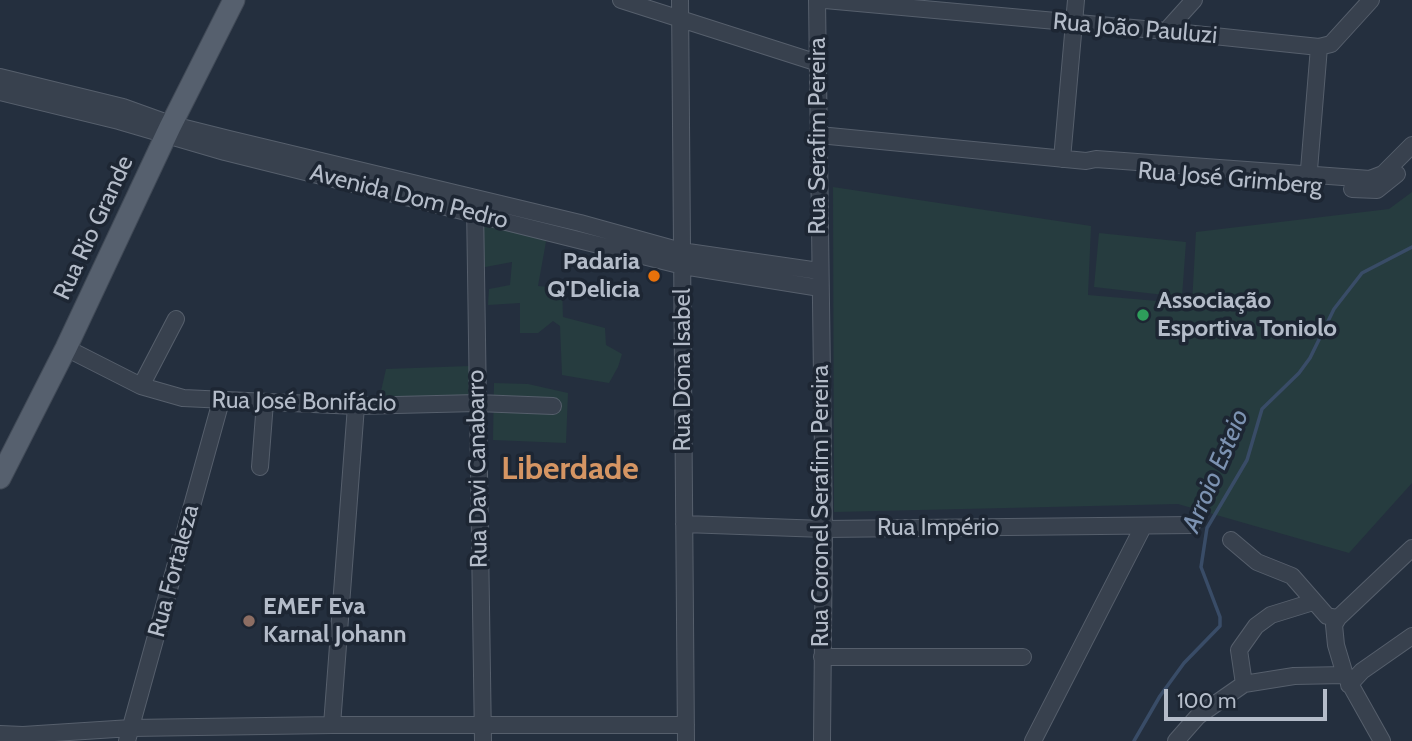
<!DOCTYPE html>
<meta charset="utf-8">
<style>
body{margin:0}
#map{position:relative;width:1412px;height:741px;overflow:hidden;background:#242f3e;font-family:Cabin,sans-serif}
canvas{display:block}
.scale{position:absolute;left:1164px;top:689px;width:163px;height:32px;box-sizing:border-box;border:4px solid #b4bcc9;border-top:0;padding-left:9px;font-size:21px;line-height:24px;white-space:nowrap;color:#b4bcc9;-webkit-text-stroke:5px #1d2633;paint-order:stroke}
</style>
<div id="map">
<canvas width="1412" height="741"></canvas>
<div class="scale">100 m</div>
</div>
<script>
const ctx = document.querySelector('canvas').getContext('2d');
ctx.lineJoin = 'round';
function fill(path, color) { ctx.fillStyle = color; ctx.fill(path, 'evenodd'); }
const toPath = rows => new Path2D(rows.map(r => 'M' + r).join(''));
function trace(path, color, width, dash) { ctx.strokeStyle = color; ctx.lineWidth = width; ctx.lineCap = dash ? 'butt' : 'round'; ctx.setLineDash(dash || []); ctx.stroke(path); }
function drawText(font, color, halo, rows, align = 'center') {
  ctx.font = font + ' Cabin,sans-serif'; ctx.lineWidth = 7; ctx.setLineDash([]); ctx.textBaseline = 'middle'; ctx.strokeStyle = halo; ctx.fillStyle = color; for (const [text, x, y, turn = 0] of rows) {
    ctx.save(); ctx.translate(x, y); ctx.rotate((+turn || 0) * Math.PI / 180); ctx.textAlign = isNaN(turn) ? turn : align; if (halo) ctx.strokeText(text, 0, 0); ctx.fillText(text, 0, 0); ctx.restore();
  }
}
fill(toPath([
 [833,187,1091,226,1088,295,1192,304,1196,232,1389,209,1412,192,1412,483,1349,553,1178,504,834,512],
 [479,214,547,236,538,286,562,288,563,317,605,328,606,345,622,354,618,367,609,383,562,375,560,326,553,321,538,333,520,333,520,303,488,305,489,289,510,285,512,262,480,268],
 [1099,233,1186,242,1182,297,1094,287],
 [470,366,469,398,379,400,386,369],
 [494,383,528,384,568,393,566,443,493,440]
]), '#263c3f');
trace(toPath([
 [1134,741,1160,696,1184,663,1220,626,1220,617,1201,567,1207,528,1247,460,1262,409,1299,373,1310,358,1334,309,1362,273,1412,247]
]), '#394c67', 3.5);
const minor = toPath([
 [621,0,818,63],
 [680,0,686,741],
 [817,0,824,529,822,741],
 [825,0,1166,31,1319,47],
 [1166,31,1194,0],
 [0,77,123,107,173,125,229,139,580,223,681,251,819,271],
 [0,92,119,121,225,152,683,266,820,288],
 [819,135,1086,161,1096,159,1370,179,1383,174,1412,145],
 [1062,159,1076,0],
 [1308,182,1319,47,1331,44,1371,0],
 [1352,189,1377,190,1397,174],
 [475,205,483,741],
 [66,348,141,386,183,398,356,406,477,403,553,406],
 [141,386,176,319],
 [260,467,265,402],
 [684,524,824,529,1192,525],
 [1231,540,1257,562,1292,576,1327,616,1338,618],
 [822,657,1023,657],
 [1244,684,1239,650,1256,626,1271,615,1313,602],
 [1349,685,1362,671,1412,636],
 [332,725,356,406],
 [0,734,23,735,131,728,332,725,686,725],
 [127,741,221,401],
 [1033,741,1143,527],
 [1176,741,1198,716,1244,684,1294,676,1345,675],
 [1382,741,1345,675,1336,645,1334,625,1338,618,1412,548]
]);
const major = toPath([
 [0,478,66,348,170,127,234,0]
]);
trace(minor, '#565f6c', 18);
trace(major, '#414a57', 23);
trace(minor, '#38414e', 16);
trace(major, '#56606e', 21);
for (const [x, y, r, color] of [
 [654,276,7,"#e8710a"],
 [1143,315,7,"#2e9e5b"],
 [249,621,7,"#8d6e63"]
]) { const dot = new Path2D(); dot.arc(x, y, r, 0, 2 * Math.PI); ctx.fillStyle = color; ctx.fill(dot); trace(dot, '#1d2633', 2.5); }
drawText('24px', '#b4bcc9', '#1d2633', [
 ["Rua João Pauluzi",1135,29,5],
 ["Rua Serafim Pereira",818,136,-90],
 ["Rua José Grimberg",1230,179,5],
 ["Avenida Dom Pedro",409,197,14],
 ["Rua Rio Grande",94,228,-65],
 ["Rua Dona Isabel",683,370,-90],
 ["Rua José Bonifácio",304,402,1],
 ["Rua Davi Canabarro",478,469,-91],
 ["Rua Coronel Serafim Pereira",821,506,-90],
 ["Rua Império",938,528],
 ["Rua Fortaleza",174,571,-75]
]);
drawText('bold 24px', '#b4bcc9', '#1d2633', [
 ["Padaria",640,262,"right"],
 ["Q'Delicia",640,290,"right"],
 ["Associação",1157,301],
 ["Esportiva Toniolo",1157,329],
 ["EMEF Eva",263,607],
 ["Karnal Johann",263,635]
], 'left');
drawText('italic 26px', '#7c92b1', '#1d2633', [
 ["Arroio Esteio",1216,471,-67]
]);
drawText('bold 32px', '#d59563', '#1d2633', [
 ["Liberdade",570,470]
]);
</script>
